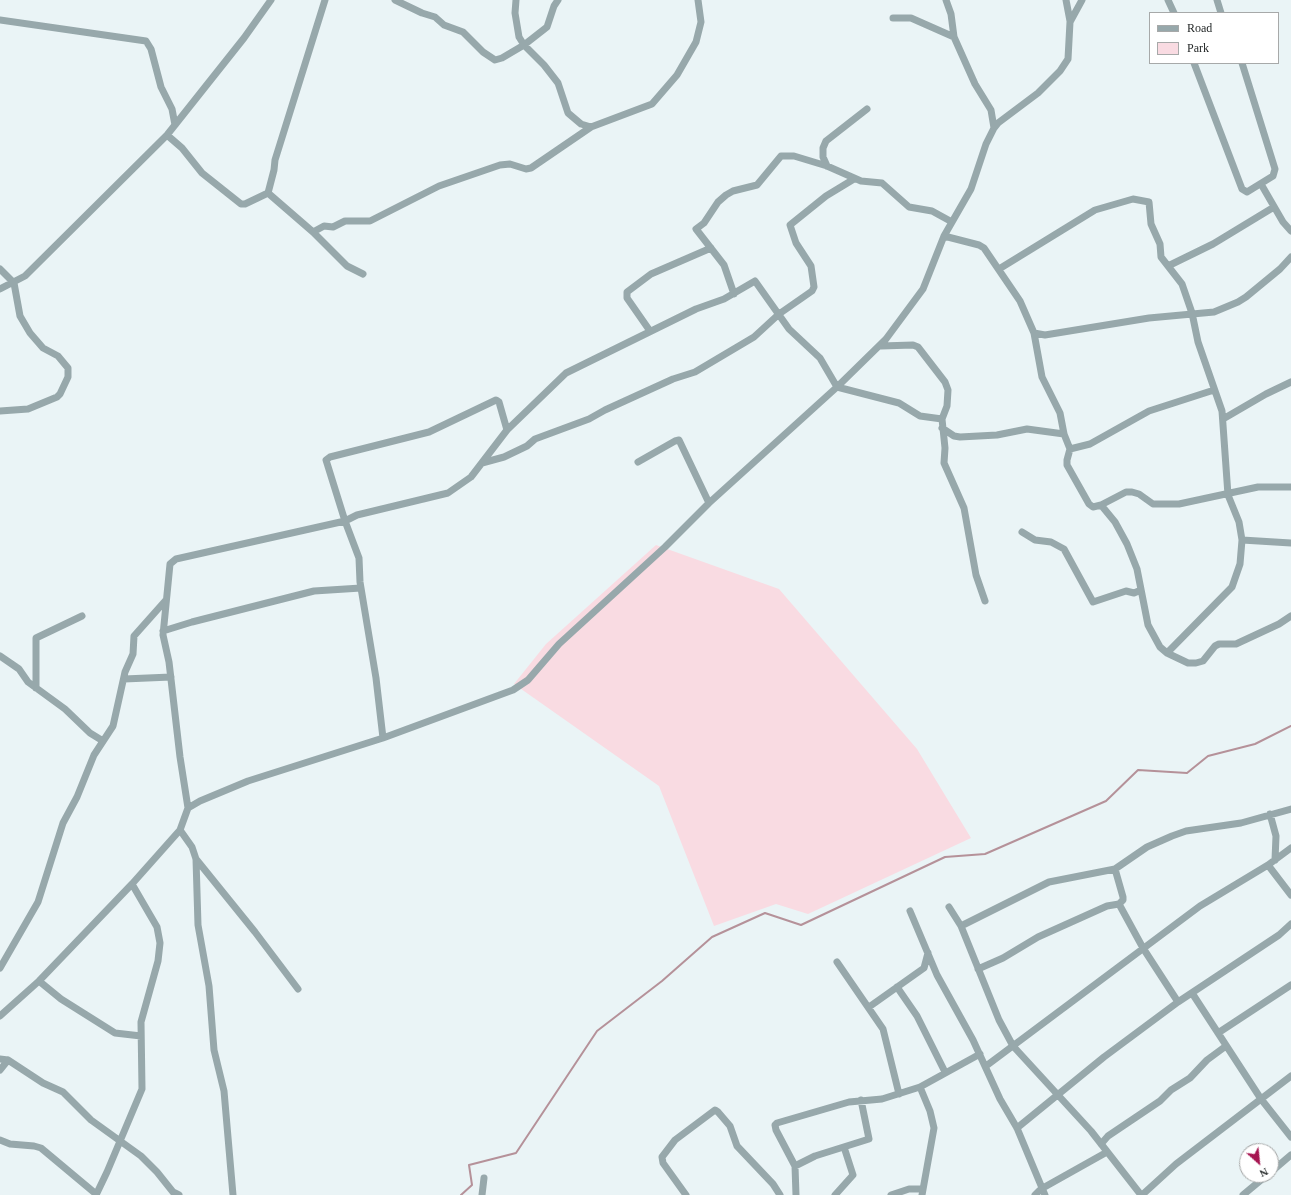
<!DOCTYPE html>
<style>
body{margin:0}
#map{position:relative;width:1291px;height:1195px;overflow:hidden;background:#eaf4f6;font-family:"Times New Roman",serif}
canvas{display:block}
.legend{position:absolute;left:1149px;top:12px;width:130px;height:52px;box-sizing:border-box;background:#fff;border:1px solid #a7a9a9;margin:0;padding:5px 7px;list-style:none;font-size:12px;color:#242828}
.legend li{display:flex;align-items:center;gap:8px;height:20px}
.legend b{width:20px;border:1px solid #a7a9a9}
.north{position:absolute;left:1239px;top:1143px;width:40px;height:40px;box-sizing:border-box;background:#fff;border:1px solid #a7a9a9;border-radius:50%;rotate:153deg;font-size:11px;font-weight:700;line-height:16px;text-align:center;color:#242828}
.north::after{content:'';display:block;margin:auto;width:14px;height:18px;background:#a61551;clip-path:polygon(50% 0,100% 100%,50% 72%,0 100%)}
</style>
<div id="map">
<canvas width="1291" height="1195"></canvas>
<ul class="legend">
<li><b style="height:5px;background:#97a8ab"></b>Road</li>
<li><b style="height:11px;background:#f9dbe2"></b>Park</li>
</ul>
<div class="north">N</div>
</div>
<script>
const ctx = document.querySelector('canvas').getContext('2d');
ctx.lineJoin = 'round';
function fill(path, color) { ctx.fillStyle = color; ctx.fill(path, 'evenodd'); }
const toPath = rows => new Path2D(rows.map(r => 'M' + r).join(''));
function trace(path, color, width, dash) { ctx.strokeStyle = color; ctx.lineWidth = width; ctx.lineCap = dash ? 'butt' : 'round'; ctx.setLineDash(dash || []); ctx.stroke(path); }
fill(toPath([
 [656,545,779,589,917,749,971,838,808,914,776,904,714,926,659,786,514,684,546,644]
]), '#f9dbe2');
trace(toPath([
 [461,1195,472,1185,469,1165,516,1153,597,1031,662,981,712,937,765,913,801,925,945,857,985,854,1106,801,1138,770,1187,773,1208,756,1255,744,1291,726]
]), '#b59199', 2);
trace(toPath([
 [395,0,422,13,435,17,444,25,463,32,483,52,495,60,502,58,524,45,547,27,554,6,558,0],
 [516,0,515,13,519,37,524,45,544,65,558,83,568,113,581,124,591,127],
 [946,0,951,14,954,37,975,84,991,110,994,128],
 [1066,0,1070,21],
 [1168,0,1174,13],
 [1217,0,1221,13],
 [893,18,911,18,954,37],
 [0,20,146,41,151,49,161,87,172,109,175,125],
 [1194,63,1242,189,1247,192,1273,176,1275,169,1242,63],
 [167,135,182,148,202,173,241,204,245,204,268,193,274,170,275,160,325,0],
 [827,166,823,157,823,148,826,141,867,109],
 [1261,184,1283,222,1291,231],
 [268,193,313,232,347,266,363,274],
 [313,232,324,226,333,227,345,221,370,221,439,186,500,165,510,164,526,169,531,168,591,127,652,104,677,75,696,42,701,22,698,0],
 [944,236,979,245,984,248,1020,301,1034,333,1042,377,1060,413,1064,434,1070,449,1067,460,1067,465,1089,504,1093,507,1101,505,1126,492,1132,492,1139,494,1153,504,1179,504,1258,487,1291,487],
 [1168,266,1213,244,1274,207],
 [0,269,14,283,20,316,30,333,43,348,58,356,68,368,68,377,60,394,57,397,28,409,0,411],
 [999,269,1095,210,1133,199,1149,202,1151,224,1160,244,1161,257,1182,284,1192,313,1198,342,1222,411,1228,495,1239,522,1242,540,1240,564,1232,587,1167,653],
 [0,289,25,276,167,135,244,38,271,0],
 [734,294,724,265,696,229,704,223,718,202,726,195,733,191,757,185,781,156,794,156,827,166,861,181,882,183,909,207,932,211,952,222],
 [650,331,627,298,627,292,651,274,711,248],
 [1034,333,1045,335,1149,318,1214,312,1238,302,1246,297,1280,269,1291,257],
 [881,346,913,345,918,347,945,382,948,390,947,406,942,419,945,448,944,463,964,508,976,575,985,601],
 [1223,419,1266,394,1291,382],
 [942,428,954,436,960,437,997,435,1027,429,1064,434],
 [1070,449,1090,444,1149,411,1214,390],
 [638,462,675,441,679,440,709,503],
 [482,463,504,457,527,446,535,439,589,419,605,410,673,379,695,372,754,337,779,314,812,291,814,287,811,266,796,243,790,225,826,196,854,179],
 [1101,505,1115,522,1127,544,1137,569,1148,625,1160,647,1167,653,1188,663,1196,663,1203,661,1215,646,1219,644,1236,644,1279,624,1291,616],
 [1022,532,1035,540,1051,542,1064,549,1093,602,1126,591,1134,593,1141,590],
 [1242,540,1291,543],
 [163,631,192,622,314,591,361,588],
 [0,656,19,669,28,682,65,709,90,733,103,741],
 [124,679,171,677],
 [36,688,36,638,82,616],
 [383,738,376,678,360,582,359,558,345,521,326,460,330,457,429,432,496,400,499,402,507,430],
 [188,808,180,757,169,662,163,635,170,564,176,559,345,521,357,515,448,493,471,477,507,430,566,373,696,309,724,299,755,281,789,329,820,358,837,387,899,403,920,416,942,419],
 [1270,814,1276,836,1275,860],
 [180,830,192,847,196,859,198,925,209,986,214,1050,224,1091,233,1195],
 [196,859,255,932,298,989],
 [1268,865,1291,895],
 [1119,904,1143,948,1178,1002],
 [949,907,961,926,999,1020,1013,1046,1091,1131,1141,1195],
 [910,911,937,975,973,1040,1000,1099,1017,1128,1045,1195],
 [961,926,1049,882,1115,869,1147,847,1172,836,1186,831,1241,823,1291,809],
 [837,962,883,1029,899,1094],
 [0,968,38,902,63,823,77,797,94,755,113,726,125,672,133,654,134,636,166,600],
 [978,969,1003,958,1038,937,1107,906,1119,904,1123,900,1123,897,1115,869],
 [39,981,61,999,115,1033,141,1036],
 [897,987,917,1016,945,1072],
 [1192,993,1261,1099,1291,1137],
 [869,1007,924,968,928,953],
 [0,1016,39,981,132,884,180,830,188,808,200,801,248,781,383,738,513,690,528,680,559,644,665,547,709,503,837,387,886,339,923,289,944,236,971,189,986,144,994,128,998,123,1038,93,1060,71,1068,59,1070,22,1082,0],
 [1218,1033,1291,985],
 [0,1059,8,1060,43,1083,63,1092,91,1120,141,1156,157,1172,173,1192,179,1195],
 [986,1066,1200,906,1268,865,1291,848],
 [0,1070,8,1060],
 [920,1087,930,1111,934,1128,922,1195],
 [1017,1128,1104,1057,1178,1002,1279,935,1291,924],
 [0,1140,10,1144,34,1146,41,1148,96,1194],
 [1101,1144,1108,1136,1160,1101,1171,1090,1190,1078,1207,1060,1226,1046],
 [795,1166,815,1156,869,1139,861,1100],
 [1271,1172,1291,1155],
 [96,1195,107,1172,142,1089,141,1022,158,961,160,943,157,927,132,884],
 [482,1195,484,1178],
 [686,1195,663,1163,662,1157,675,1140,715,1110,718,1112,730,1126,737,1146,773,1184,780,1195],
 [796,1195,795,1166,776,1130,775,1125,777,1123,849,1102,882,1099,920,1087,980,1054],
 [835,1195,853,1175,844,1147],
 [891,1195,909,1189,922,1189],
 [1035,1195,1041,1189,1107,1152],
 [1142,1195,1176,1164,1291,1076],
 [1243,1195,1267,1175]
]), '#97a8ab', 7);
</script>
